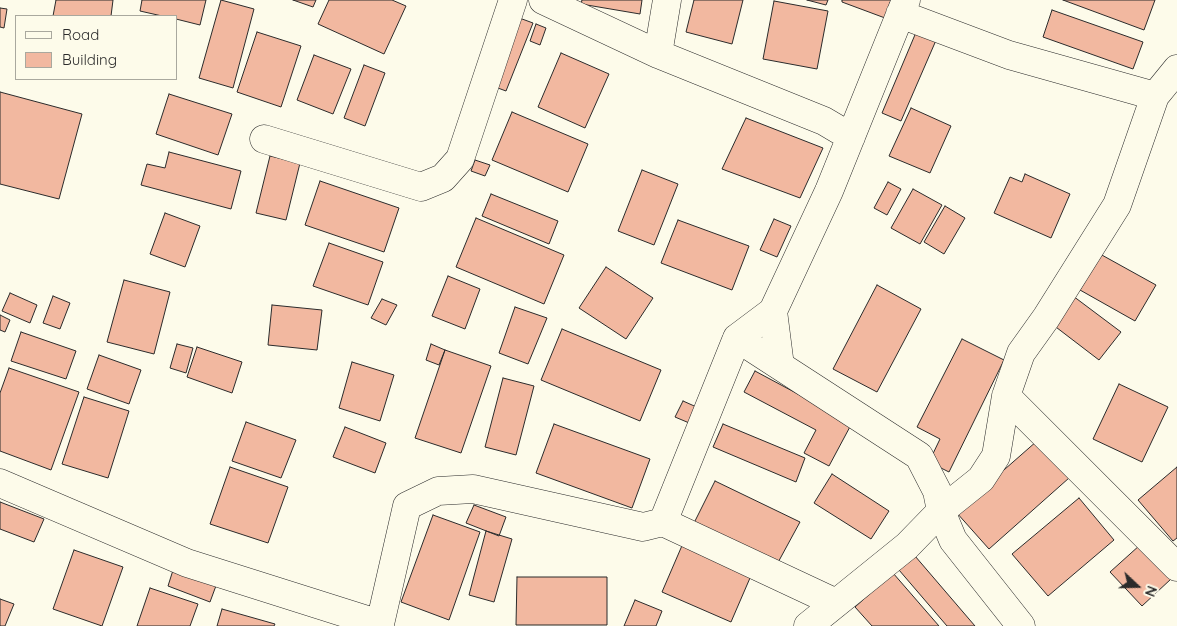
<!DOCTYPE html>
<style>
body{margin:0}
#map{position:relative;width:1177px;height:626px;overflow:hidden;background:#fdfbea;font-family:Quicksand,sans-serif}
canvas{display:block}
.legend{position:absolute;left:15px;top:15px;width:162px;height:65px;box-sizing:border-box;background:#fdfbea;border:1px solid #a9a89e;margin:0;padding:6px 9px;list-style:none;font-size:15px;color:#2b2b2b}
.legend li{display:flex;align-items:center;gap:10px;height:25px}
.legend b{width:25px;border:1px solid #a9a89e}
.north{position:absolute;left:1112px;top:561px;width:50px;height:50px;-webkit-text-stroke:4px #fdfbea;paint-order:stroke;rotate:111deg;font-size:14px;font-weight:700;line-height:20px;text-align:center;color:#2b2b2b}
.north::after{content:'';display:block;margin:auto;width:18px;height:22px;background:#2b2b2b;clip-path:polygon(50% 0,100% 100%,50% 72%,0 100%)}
</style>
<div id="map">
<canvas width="1177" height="626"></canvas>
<ul class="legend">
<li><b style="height:6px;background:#fdfbea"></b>Road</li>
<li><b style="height:14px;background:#f2b8a0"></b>Building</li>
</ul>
<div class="north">N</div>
</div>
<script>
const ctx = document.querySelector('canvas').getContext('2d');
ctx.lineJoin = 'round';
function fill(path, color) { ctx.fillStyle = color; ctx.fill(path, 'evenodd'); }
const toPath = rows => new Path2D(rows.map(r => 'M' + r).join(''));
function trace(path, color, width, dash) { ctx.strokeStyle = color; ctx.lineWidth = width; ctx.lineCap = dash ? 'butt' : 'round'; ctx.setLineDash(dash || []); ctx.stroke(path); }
const building = toPath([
 [56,0,113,0,111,16,53,16,56,0],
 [142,0,206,0,200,25,176,19,176,16,162,16,140,11,142,0],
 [221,0,254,9,233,88,199,78,221,0],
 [293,0,316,0,313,7,293,0],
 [329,0,392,0,406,6,384,54,318,24,329,0],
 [582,0,642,0,640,14,581,4,582,0],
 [694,0,743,0,732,44,686,32,694,0],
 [807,0,828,0,826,5,807,0],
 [842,0,891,0,885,18,842,2,842,0],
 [1063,0,1155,0,1144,30,1063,0],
 [774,1,828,11,817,69,763,59,774,1],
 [0,8,7,9,4,28,0,27,0,8],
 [1052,10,1143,42,1133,69,1043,37,1052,10],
 [514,16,533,23,506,91,487,84,514,16],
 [536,24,546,28,540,45,530,41,536,24],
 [917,30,937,38,901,121,882,113,917,30],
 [257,32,301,46,281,107,237,92,257,32],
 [561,53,609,74,585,128,538,107,561,53],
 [314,55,351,69,333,114,297,100,314,55],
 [364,65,385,73,365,126,344,118,364,65],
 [0,92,82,114,59,199,0,184,0,92],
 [169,94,232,114,218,155,156,134,169,94],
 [911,108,951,126,930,173,889,156,911,108],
 [512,112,588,144,568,192,492,160,512,112],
 [746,118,823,148,800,198,722,169,746,118],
 [169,152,241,171,231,209,141,185,147,164,165,168,169,152],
 [270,156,300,163,286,220,256,213,270,156],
 [475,160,490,165,485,176,471,171,475,160],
 [642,170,678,184,654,245,618,231,642,170],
 [1025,174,1070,194,1051,238,994,213,1010,177,1022,182,1025,174],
 [320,181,399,208,384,252,305,225,320,181],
 [888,182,901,189,887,215,874,208,888,182],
 [913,189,942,205,920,244,891,228,913,189],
 [491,194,558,221,549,244,482,216,491,194],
 [945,206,965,218,944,254,924,242,945,206],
 [165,213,200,226,185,267,150,254,165,213],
 [476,218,564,255,544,304,456,267,476,218],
 [774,219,791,226,777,257,760,250,774,219],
 [678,220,749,246,732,290,661,263,678,220],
 [329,243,383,262,368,305,313,286,329,243],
 [1100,254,1156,285,1135,321,1080,290,1100,254],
 [606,267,653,298,626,339,579,308,606,267],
 [448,276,480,289,465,329,432,316,448,276],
 [124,280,170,292,154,354,107,342,124,280],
 [877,285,921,309,877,392,833,369,877,285],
 [10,293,37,305,30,323,2,311,10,293],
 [1069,293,1121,332,1099,360,1048,321,1069,293],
 [53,296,70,303,60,329,43,323,53,296],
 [382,299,397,305,386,325,371,318,382,299],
 [272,305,322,310,317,350,268,345,272,305],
 [515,307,547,318,528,364,499,353,515,307],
 [0,315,10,320,5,332,0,330,0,315],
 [562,329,661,370,640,421,541,380,562,329],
 [21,332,76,351,66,379,11,361,21,332],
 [962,339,1004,360,949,472,929,462,940,439,917,427,962,339],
 [177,344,193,348,186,373,170,368,177,344],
 [431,344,445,350,439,365,426,360,431,344],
 [197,347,242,362,232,393,187,377,197,347],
 [445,350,491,366,461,453,415,438,445,350],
 [99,355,141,370,129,404,87,389,99,355],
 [352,362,394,375,380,421,339,408,352,362],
 [9,368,79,392,51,470,0,451,0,393,9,368],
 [755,371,852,423,829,466,804,453,816,430,744,392,755,371],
 [503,378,534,386,516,455,485,447,503,378],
 [1119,384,1168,407,1142,462,1093,439,1119,384],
 [84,397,129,411,108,478,62,464,84,397],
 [683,401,701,409,694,425,675,417,683,401],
 [246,422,296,440,281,478,232,461,246,422],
 [554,424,650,459,632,508,536,473,554,424],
 [723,424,805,458,796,482,713,447,723,424],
 [345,427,386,443,375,473,333,457,345,427],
 [1037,441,1069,478,989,549,956,512,1037,441],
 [230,467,288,487,268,543,210,524,230,467],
 [1177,467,1177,538,1173,541,1138,500,1177,467],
 [832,474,889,511,871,539,814,503,832,474],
 [715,481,800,522,775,568,692,527,715,481],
 [1079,498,1114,540,1048,596,1012,554,1079,498],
 [0,502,44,519,34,542,0,529,0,502],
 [474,505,506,517,499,536,466,523,474,505],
 [433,515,480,532,449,620,401,602,433,515],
 [486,531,512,539,494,602,469,595,486,531],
 [684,541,753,571,731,622,662,592,684,541],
 [1140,545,1171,579,1142,606,1110,572,1140,545],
 [74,550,123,567,102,626,53,609,74,550],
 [915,556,975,626,947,626,899,570,915,556],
 [174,567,217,583,210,602,168,586,174,567],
 [893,573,939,626,872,626,855,607,893,573],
 [517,577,607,577,607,625,516,625,517,577],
 [150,588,198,604,190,626,137,626,150,588],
 [0,599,14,604,5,626,0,626,0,599],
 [635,600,662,611,656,626,624,626,635,600],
 [222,609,275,624,274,626,217,626,222,609]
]);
fill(building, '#f2b8a0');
trace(building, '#2b2b2b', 1);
const street = toPath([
 [543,0,658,54,824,121,851,137],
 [900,14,1009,55,1155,96],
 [658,54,667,0],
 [264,139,421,187,443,178,460,159,513,0],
 [773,311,780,366],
 [737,338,919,456,937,491,941,511,953,540,1021,626],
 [1006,396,1177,567],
 [0,483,187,563,380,624,407,506,438,491,473,489,643,527,663,522,836,603],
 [663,522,737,338,773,311,829,191,906,0],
 [808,626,907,546,941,511,981,479,996,456,1006,396,1021,353,1046,318,1117,205,1155,96,1177,69]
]);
trace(street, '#2b2b2b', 29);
trace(street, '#fdfbea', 28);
</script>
